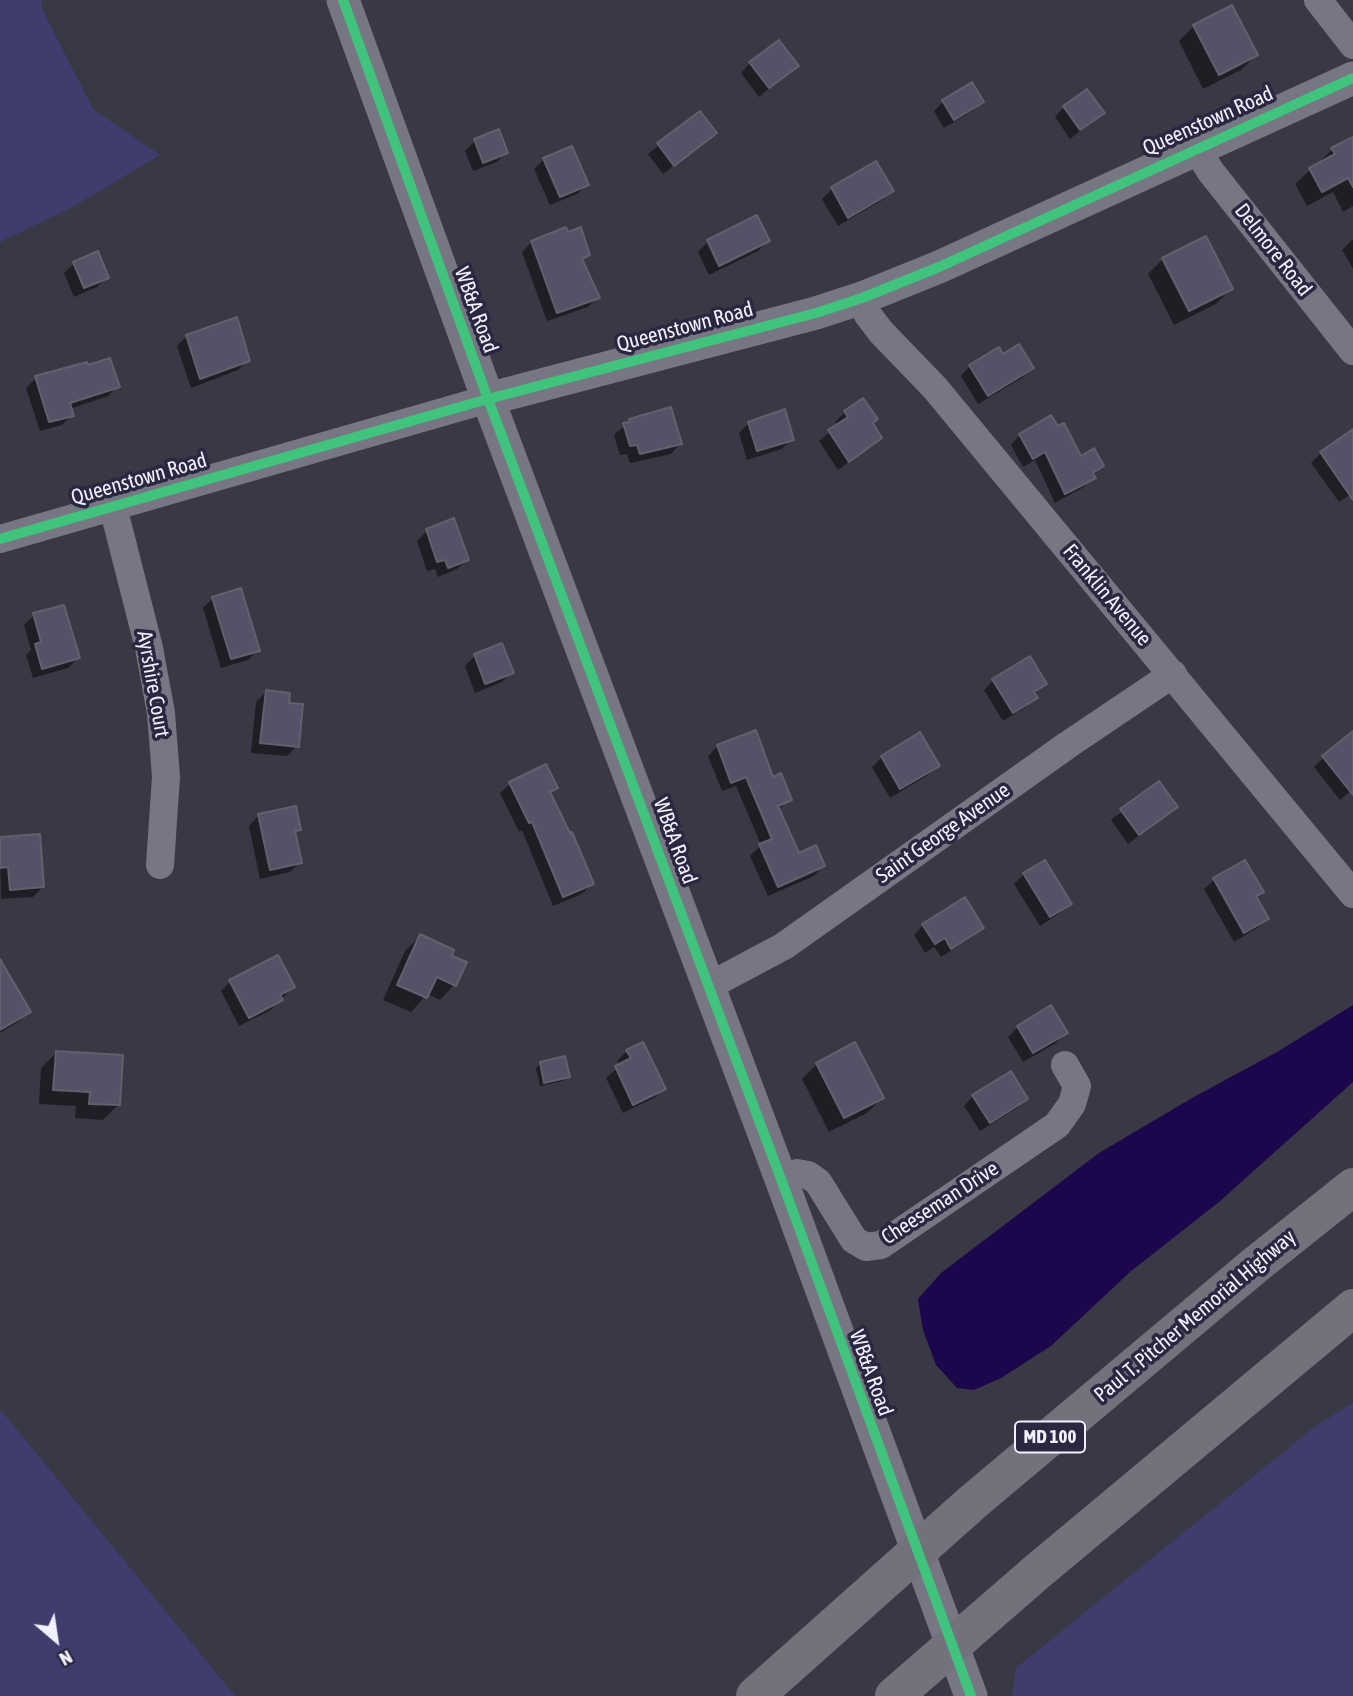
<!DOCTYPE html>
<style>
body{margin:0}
#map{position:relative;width:1353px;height:1696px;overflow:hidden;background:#393946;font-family:"Asap Condensed",sans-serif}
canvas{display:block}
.north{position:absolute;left:21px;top:1605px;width:70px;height:70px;-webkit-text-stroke:5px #2a2841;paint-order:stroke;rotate:151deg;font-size:19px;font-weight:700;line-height:28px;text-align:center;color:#f1f1fe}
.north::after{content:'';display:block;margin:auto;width:24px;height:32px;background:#f1f1fe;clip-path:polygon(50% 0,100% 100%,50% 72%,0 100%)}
</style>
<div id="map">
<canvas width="1353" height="1696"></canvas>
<div class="north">N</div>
</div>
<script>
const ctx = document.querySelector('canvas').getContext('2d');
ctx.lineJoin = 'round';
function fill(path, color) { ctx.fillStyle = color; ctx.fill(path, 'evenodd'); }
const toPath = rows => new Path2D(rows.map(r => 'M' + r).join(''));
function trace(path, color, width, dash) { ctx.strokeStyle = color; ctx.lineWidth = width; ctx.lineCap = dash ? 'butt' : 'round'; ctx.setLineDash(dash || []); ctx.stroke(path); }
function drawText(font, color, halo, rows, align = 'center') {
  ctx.font = font + ' "Asap Condensed",sans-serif'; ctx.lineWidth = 7; ctx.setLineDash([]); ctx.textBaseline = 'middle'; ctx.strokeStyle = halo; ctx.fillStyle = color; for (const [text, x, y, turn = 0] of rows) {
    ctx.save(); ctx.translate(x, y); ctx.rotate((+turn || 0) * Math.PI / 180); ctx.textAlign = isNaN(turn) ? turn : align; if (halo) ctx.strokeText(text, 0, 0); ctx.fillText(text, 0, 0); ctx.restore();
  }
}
fill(toPath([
 [0,0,42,0,41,7,93,109,160,155,74,206,0,242],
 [1353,1403,1353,1696,1012,1696,1016,1668,1317,1425],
 [0,1409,235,1696,0,1696]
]), '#403c6d');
fill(toPath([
 [1353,1005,1353,1082,1219,1202,1130,1272,1051,1346,1001,1378,974,1390,957,1388,936,1365,923,1330,918,1299,941,1273,1099,1153,1192,1098,1277,1052]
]), '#1c064c');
fill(toPath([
 [1194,26,1256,55,1241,70,1203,89,1179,41],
 [750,63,796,66,759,97,741,73],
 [944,101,982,102,972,111,944,128,934,111],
 [1064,107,1102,113,1070,139,1055,117],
 [700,113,715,133,663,174,648,154],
 [1353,139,1353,206,1343,212,1333,192,1307,206,1295,184,1332,150],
 [475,141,506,152,497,162,473,171,465,151],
 [544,159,587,184,577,194,550,205,534,169],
 [876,163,892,191,882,200,838,226,822,199,832,189],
 [757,218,768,241,758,251,709,275,698,252,708,242],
 [1352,240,1353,240,1353,269,1342,250],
 [532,242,588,254,582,261,598,297,588,307,547,321,522,252],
 [97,254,107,277,97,287,74,297,64,273,74,264],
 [1163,259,1231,289,1216,304,1174,325,1148,274],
 [187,336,248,360,238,370,191,388,177,346],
 [1002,356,1031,368,1022,378,978,404,961,376,970,366],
 [36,378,118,386,108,396,70,409,72,415,62,425,40,431,26,388],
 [845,412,871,423,880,438,838,470,819,441,837,426,835,422],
 [630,421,680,444,671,454,630,463,627,454,620,455,614,435],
 [749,423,792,439,782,449,747,460,739,433],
 [1020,435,1080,459,1102,466,1084,487,1055,503,1035,460,1023,467,1011,445],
 [1353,443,1353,493,1339,502,1311,463,1321,453],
 [427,531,467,560,457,569,438,577,435,569,427,571,417,541],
 [213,598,258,650,248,660,221,668,203,608],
 [34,615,78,658,68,668,33,678,26,655,31,650,24,625],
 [475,656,512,672,502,682,475,693,465,666],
 [994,680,1045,684,1034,695,1035,697,1026,707,1003,721,984,690],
 [266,692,287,705,297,746,287,756,251,753,256,702],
 [919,735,937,765,928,775,890,798,872,767,882,757],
 [1353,744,1353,789,1340,800,1314,767,1323,758],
 [718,746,772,779,790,799,778,810,798,855,823,866,814,876,768,896,750,856,761,845,736,786,722,791,708,756],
 [545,766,556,788,549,795,592,884,582,894,553,906,522,830,519,832,500,793,510,784],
 [1159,783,1176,807,1128,844,1111,820],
 [258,816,300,829,294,835,300,862,290,872,260,879,249,826],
 [0,839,43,887,33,897,1,899],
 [1244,862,1261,891,1255,898,1267,919,1257,928,1234,942,1204,889,1214,880],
 [1024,874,1069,904,1060,913,1040,926,1014,884],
 [923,925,982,928,972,937,941,957,934,947,925,953,914,935],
 [420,936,450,956,455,984,440,1000,427,994,411,1012,383,1000,405,951],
 [0,970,29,1012,19,1021,0,1033],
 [230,982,293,987,271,1010,239,1026,221,991],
 [1018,1027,1066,1033,1056,1043,1023,1062,1008,1037],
 [627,1051,664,1088,654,1098,623,1113,606,1078,620,1066,617,1061],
 [56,1053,118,1105,103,1120,75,1118,76,1106,39,1104,41,1068],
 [541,1064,568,1076,563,1081,540,1086,536,1068],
 [817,1064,882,1098,867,1113,829,1132,802,1079],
 [973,1096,1026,1099,1017,1108,980,1131,964,1106]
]), '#0007');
const building = toPath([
 [1232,5,1258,55,1219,75,1193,25,1232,5],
 [779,40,799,66,769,88,749,62,779,40],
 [972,82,984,102,954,120,942,100,972,82],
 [1087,89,1105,113,1080,130,1063,106,1087,89],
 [700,111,717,133,674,166,657,143,700,111],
 [499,129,508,153,483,163,474,139,499,129],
 [1353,137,1353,187,1348,178,1322,192,1309,168,1335,154,1331,148,1353,137],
 [572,146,589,185,560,197,543,158,572,146],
 [876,161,894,191,848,218,831,187,876,161],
 [757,215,770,241,719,266,707,240,757,215],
 [566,227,568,232,581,227,590,255,582,259,600,298,557,313,531,241,566,227],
 [1206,236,1233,289,1189,311,1162,258,1206,236],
 [98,251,109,278,84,288,73,262,98,251],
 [237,317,250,361,200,379,186,335,237,317],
 [1019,344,1034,368,988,396,969,365,999,347,1003,354,1019,344],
 [110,358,120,387,70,403,74,416,49,422,35,376,87,362,88,365,110,358],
 [863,398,878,419,873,423,882,438,849,462,828,430,848,417,844,411,863,398],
 [671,407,682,444,640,454,637,445,630,446,623,423,630,422,629,419,671,407],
 [785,409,794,440,757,451,748,422,785,409],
 [1051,415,1058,426,1064,423,1081,456,1094,448,1104,466,1093,473,1096,478,1065,494,1045,452,1033,459,1019,434,1051,415],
 [1353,429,1353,500,1320,452,1353,429],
 [454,518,469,560,448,568,445,560,437,562,426,529,454,518],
 [241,588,260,651,231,659,212,597,241,588],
 [64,605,80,658,42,669,35,644,41,642,33,613,64,605],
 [502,643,514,673,485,684,474,654,502,643],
 [1030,656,1047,684,1034,692,1038,698,1013,713,992,679,1030,656],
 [266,690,290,693,289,703,303,704,299,747,260,743,266,690],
 [756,730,773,777,781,773,792,800,778,806,799,853,816,845,825,866,778,887,759,844,772,839,746,777,731,783,717,745,756,730],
 [1353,731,1353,795,1322,756,1353,731],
 [920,732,940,766,900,789,881,756,920,732],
 [546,764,558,788,550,792,570,833,572,832,594,884,563,897,532,822,529,823,509,782,546,764],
 [1159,781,1178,807,1139,835,1120,809,1159,781],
 [296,806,301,830,295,831,302,863,270,870,258,814,296,806],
 [40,834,44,887,10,890,8,867,0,868,0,837,40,834],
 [1045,860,1072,904,1050,917,1023,873,1045,860],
 [1245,860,1264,892,1256,896,1269,919,1244,933,1213,878,1245,860],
 [965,897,984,928,951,949,945,938,935,944,922,924,965,897],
 [420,934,454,950,452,956,467,962,456,986,437,977,427,998,397,985,420,934],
 [278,955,295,987,280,995,283,1000,249,1018,229,980,278,955],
 [0,959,31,1012,0,1030,0,959],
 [1051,1005,1068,1033,1033,1053,1017,1026,1051,1005],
 [643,1042,666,1089,633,1105,615,1066,631,1058,626,1050,643,1042],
 [855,1042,884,1098,844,1118,816,1063,855,1042],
 [56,1051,123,1055,120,1105,89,1104,90,1092,53,1090,56,1051],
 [565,1056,570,1077,544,1083,540,1062,565,1056],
 [1011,1071,1028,1099,990,1123,972,1095,1011,1071]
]);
fill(building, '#545266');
trace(building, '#61616d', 2);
trace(toPath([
 [1318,0,1353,45],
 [1196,148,1211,172,1353,351],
 [862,298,868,315,881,332,935,388,1353,894],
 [113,507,149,648,161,713,166,777,160,865],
 [0,539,488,399],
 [709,986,784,946,1069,744,1173,674],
 [781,1179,797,1173,808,1175,818,1182,854,1240,866,1247,881,1245,1057,1125,1072,1104,1077,1086,1065,1065]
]), '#777784', 28);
trace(toPath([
 [343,0,488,399,781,1179,971,1696],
 [488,399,816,313,862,298,939,267,1353,78]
]), '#777784', 33);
trace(toPath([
 [755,1696,974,1501,1254,1266,1353,1187],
 [894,1696,1038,1571,1353,1308]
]), '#72727d', 38);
trace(toPath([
 [343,0,488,399,781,1179,971,1696],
 [0,539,488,399,816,313,862,298,939,267,1353,78]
]), '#40c37c', 10);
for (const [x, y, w] of [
 [1050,1437,70]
]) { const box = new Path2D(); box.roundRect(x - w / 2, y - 15.5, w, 31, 5); ctx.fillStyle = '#2a2841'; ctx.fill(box); trace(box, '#f1f1fe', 2); }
drawText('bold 19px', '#f1f1fe', null, [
 ["MD 100",1050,1437]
]);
drawText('21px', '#f1f1fe', '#2a2841', [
 ["Queenstown Road",1208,121,-24],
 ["Delmore Road",1273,250,52],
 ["WB&A Road",476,310,70],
 ["Queenstown Road",685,327,-15],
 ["Queenstown Road",139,479,-16],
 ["Franklin Avenue",1107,595,50],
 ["Ayrshire Court",153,684,80],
 ["Saint George Avenue",943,833,-35],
 ["WB&A Road",675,841,70],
 ["Cheeseman Drive",940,1203,-33],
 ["Paul T. Pitcher Memorial Highway",1195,1316,-40],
 ["WB&A Road",871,1373,70]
]);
</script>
